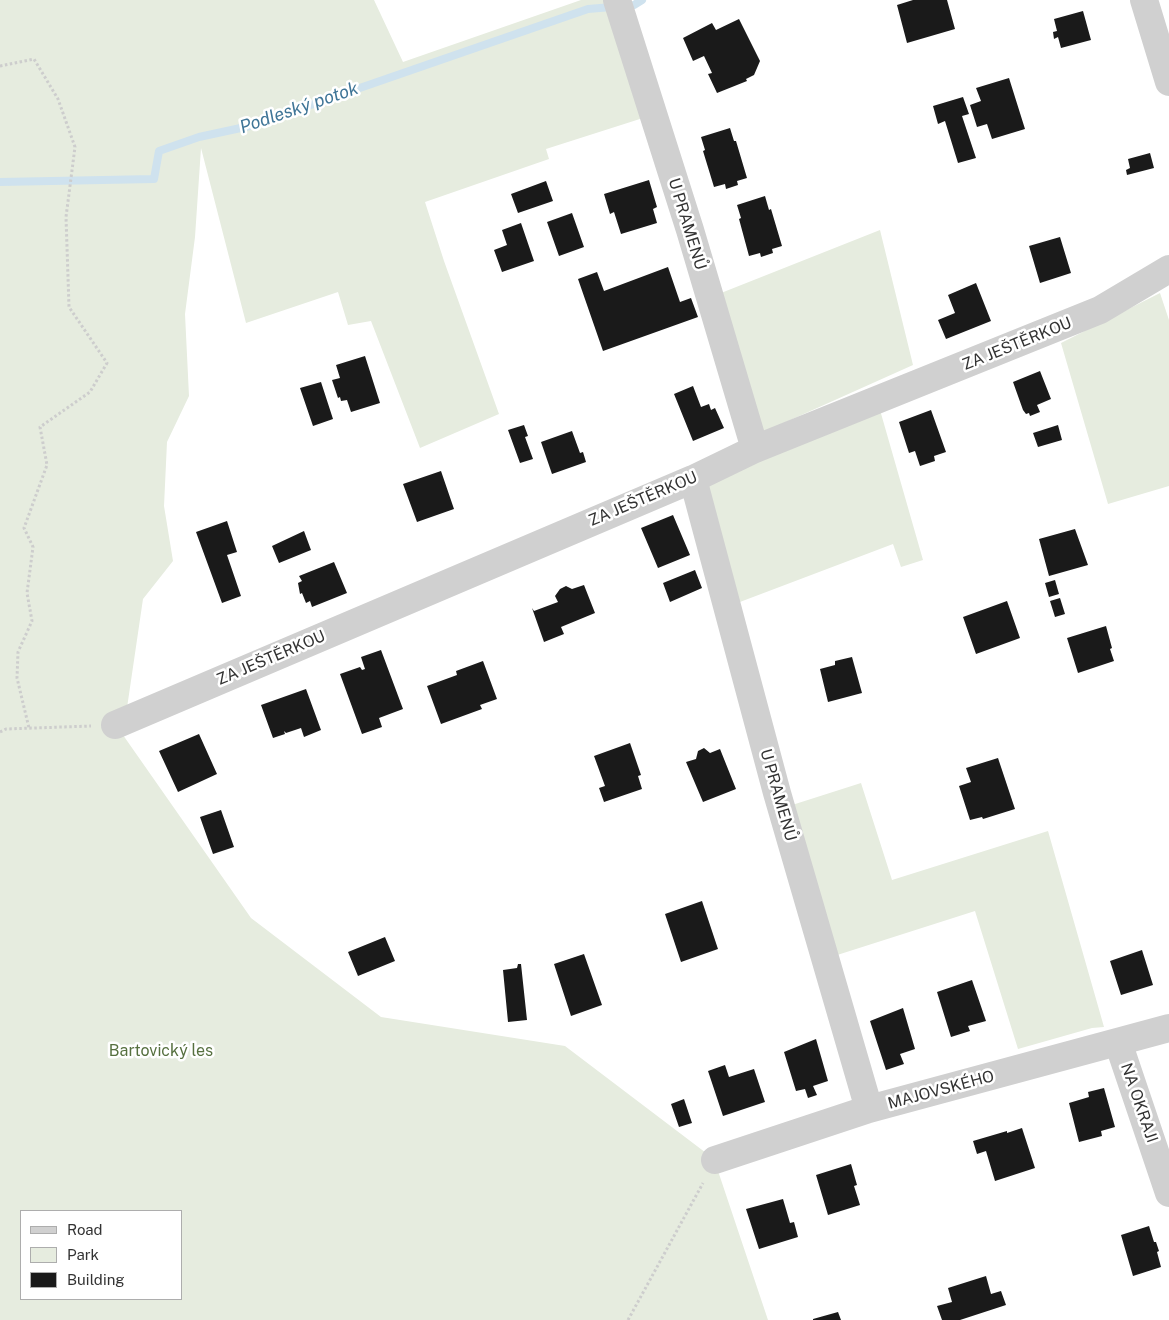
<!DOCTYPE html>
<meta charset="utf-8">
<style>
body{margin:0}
#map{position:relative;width:1169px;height:1320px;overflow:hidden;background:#fff;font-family:"Public Sans",sans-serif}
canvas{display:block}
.legend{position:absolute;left:20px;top:1210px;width:162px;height:90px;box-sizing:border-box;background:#fff;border:1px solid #adadad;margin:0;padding:6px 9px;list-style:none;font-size:15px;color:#333}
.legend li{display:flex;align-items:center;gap:10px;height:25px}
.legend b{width:25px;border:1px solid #adadad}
</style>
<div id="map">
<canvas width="1169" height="1320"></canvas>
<ul class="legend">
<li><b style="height:6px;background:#d0d0d0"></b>Road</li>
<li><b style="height:14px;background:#e6ecdf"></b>Park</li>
<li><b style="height:14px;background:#1a1a1a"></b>Building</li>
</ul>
</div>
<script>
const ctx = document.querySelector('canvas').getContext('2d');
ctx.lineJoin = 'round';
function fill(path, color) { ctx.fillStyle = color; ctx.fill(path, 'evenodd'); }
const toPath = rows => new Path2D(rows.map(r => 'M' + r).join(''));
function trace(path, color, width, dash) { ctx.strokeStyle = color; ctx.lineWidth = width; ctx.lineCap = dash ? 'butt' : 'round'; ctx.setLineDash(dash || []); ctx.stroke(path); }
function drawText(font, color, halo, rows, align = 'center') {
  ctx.font = font + ' "Public Sans",sans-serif'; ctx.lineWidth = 5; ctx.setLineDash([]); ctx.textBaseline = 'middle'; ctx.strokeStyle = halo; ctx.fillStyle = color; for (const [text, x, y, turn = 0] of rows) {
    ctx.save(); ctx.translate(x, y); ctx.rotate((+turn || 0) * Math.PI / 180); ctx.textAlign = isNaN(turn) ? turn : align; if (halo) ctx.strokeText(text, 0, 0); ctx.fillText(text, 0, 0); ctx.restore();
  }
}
fill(toPath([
 [0,0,374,0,403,62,581,0,609,0,643,118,546,149,549,159,425,202,444,261,499,414,420,448,371,321,348,325,338,292,246,323,201,148,195,237,185,314,189,396,167,442,164,506,173,561,143,599,123,735,251,918,381,1017,565,1046,714,1159,768,1320,0,1320],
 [21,1211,181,1211,181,1299,21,1299],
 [880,230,913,365,757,435,716,295],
 [1160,293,1169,320,1169,486,1108,504,1061,343],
 [880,410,923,560,901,567,893,544,732,605,698,483],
 [861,783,892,880,1048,831,1104,1027,1092,1028,1018,1049,975,911,831,957,789,806]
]), '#e6ecdf');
trace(toPath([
 [634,5,642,0],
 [0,182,154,179,159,151,199,137,250,126,588,9,612,7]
]), '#cfe2ee', 8);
fill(toPath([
 [913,0,947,0,955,29,907,43,897,5],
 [1083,11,1091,40,1061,48,1058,37,1054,39,1053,32,1057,31,1054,19],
 [739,19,760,61,754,75,746,79,747,81,717,93,708,74,712,73,704,56,693,61,683,38,712,23,716,30],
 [1009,78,1025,129,992,139,987,124,977,127,970,105,981,101,976,88],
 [963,97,969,114,962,116,976,158,958,163,945,121,938,124,933,106],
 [730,128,734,141,736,141,747,178,737,181,738,185,726,189,725,184,714,187,703,151,705,150,701,137],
 [1150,153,1154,168,1127,175,1126,170,1130,168,1128,159],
 [649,180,657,207,653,209,657,223,621,234,614,212,610,214,604,194],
 [546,181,553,201,518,213,511,194],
 [765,196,769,210,771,209,782,246,772,249,773,253,761,257,760,253,749,256,739,219,741,218,737,205],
 [572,213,584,247,559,256,547,222],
 [521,223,534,261,502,272,494,250,507,245,502,230],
 [1060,237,1071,273,1040,283,1029,246],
 [668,267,680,302,691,298,698,317,603,351,578,279,597,272,604,291],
 [976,283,991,321,946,339,938,320,955,313,948,295],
 [365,356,380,403,351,412,347,400,341,401,340,397,338,398,332,380,340,378,336,365],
 [1040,371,1051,399,1037,405,1040,412,1030,416,1029,413,1026,414,1023,410,1013,382],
 [321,382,333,419,313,426,300,388],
 [693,386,701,407,709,404,711,410,715,408,724,428,693,441,674,394],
 [931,410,946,452,934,456,935,461,920,466,915,451,909,453,899,422],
 [524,425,528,436,525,437,533,459,520,463,508,430],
 [1058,425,1062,440,1038,447,1033,433],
 [572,431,580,453,583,452,586,462,552,474,541,442],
 [441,471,454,509,417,522,403,484],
 [673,515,690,555,658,568,641,528],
 [227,521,237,552,227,555,241,596,222,603,196,532],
 [1075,529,1088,565,1049,576,1039,539],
 [304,531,311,550,279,563,272,546],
 [334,562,347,593,312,607,310,601,306,603,302,593,300,594,298,583,302,581,299,576],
 [695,570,702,588,670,602,663,583],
 [1055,580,1059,594,1049,597,1045,583],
 [584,585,595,613,561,627,564,634,544,642,532,608,534,611,558,602,555,596,560,589,566,586,572,589],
 [1060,598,1065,614,1055,617,1050,601],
 [1007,601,1020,638,976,654,963,617],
 [1106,626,1112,648,1110,649,1114,661,1078,673,1067,638],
 [381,650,403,709,379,718,382,727,362,734,340,674,360,667,362,670,365,669,361,657],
 [852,657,862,693,828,702,820,669,835,665,835,661],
 [483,661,497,699,480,705,482,709,441,724,427,686,457,675,456,671],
 [306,689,321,730,304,737,301,728,286,733,284,731,285,734,273,738,261,705],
 [199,734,217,774,178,792,159,751],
 [630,743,641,775,638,776,642,789,604,802,599,788,605,786,594,756],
 [704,748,710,753,720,749,736,789,703,802,686,762,696,759,698,751],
 [998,758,1015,809,983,819,982,817,970,820,959,786,971,782,966,768],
 [221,810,234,847,213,854,200,817],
 [702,901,718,949,681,962,665,914],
 [385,937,395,961,358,976,348,952],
 [1142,950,1153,985,1121,995,1110,961],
 [584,954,602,1005,571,1016,554,964],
 [518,964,521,964,527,1020,508,1022,503,970,517,968],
 [972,980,986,1021,968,1026,970,1031,951,1037,937,992],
 [903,1008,915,1049,900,1054,904,1064,886,1070,870,1021],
 [816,1039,828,1081,813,1086,817,1095,808,1098,805,1089,796,1091,784,1052],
 [725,1065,729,1077,754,1069,765,1102,723,1116,708,1071],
 [1104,1088,1115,1127,1101,1131,1102,1136,1079,1142,1069,1103,1089,1097,1088,1092],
 [684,1099,692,1123,679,1127,671,1104],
 [1022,1128,1035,1168,995,1181,986,1151,977,1154,973,1141,1007,1131,1007,1133],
 [851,1164,857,1185,854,1186,860,1205,828,1215,816,1175],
 [783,1199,790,1223,794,1222,798,1237,759,1249,746,1209],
 [1149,1226,1154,1242,1156,1242,1159,1251,1157,1252,1161,1267,1133,1276,1121,1235],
 [986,1276,991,1294,1001,1291,1006,1305,960,1320,942,1320,937,1306,952,1302,948,1288],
 [838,1312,841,1320,813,1320,813,1319]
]), '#1a1a1a');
trace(toPath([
 [0,66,34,59,58,99,75,147,66,217,69,307,107,363,90,392,40,427,47,465,24,528,33,547,27,593,32,621,18,652,17,678,29,728],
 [0,732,6,729,91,726],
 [628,1320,703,1183]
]), '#cdcdcd', 3, [2.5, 2.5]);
trace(toPath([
 [617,0,690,230,755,449],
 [1144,0,1169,82],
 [693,479,777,793,869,1109],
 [115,725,693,479,755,449,1100,310,1169,269],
 [1118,1042,1169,1193],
 [715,1160,869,1109,1169,1028]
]), '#d0d0d0', 28);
drawText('16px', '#333', '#fff', [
 ["U PRAMENŮ",687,224,73],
 ["ZA JEŠTĚRKOU",1017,344,-22],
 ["ZA JEŠTĚRKOU",643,499,-23],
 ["ZA JEŠTĚRKOU",271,658,-23],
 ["U PRAMENŮ",778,795,74],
 ["MAJOVSKÉHO",941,1090,-15],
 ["NA OKRAJI",1139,1103,71]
]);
drawText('16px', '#56703f', '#fff', [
 ["Bartovický les",161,1051]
]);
drawText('italic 18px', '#3f7597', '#fff', [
 ["Podleský potok",299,108,-19]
]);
</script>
